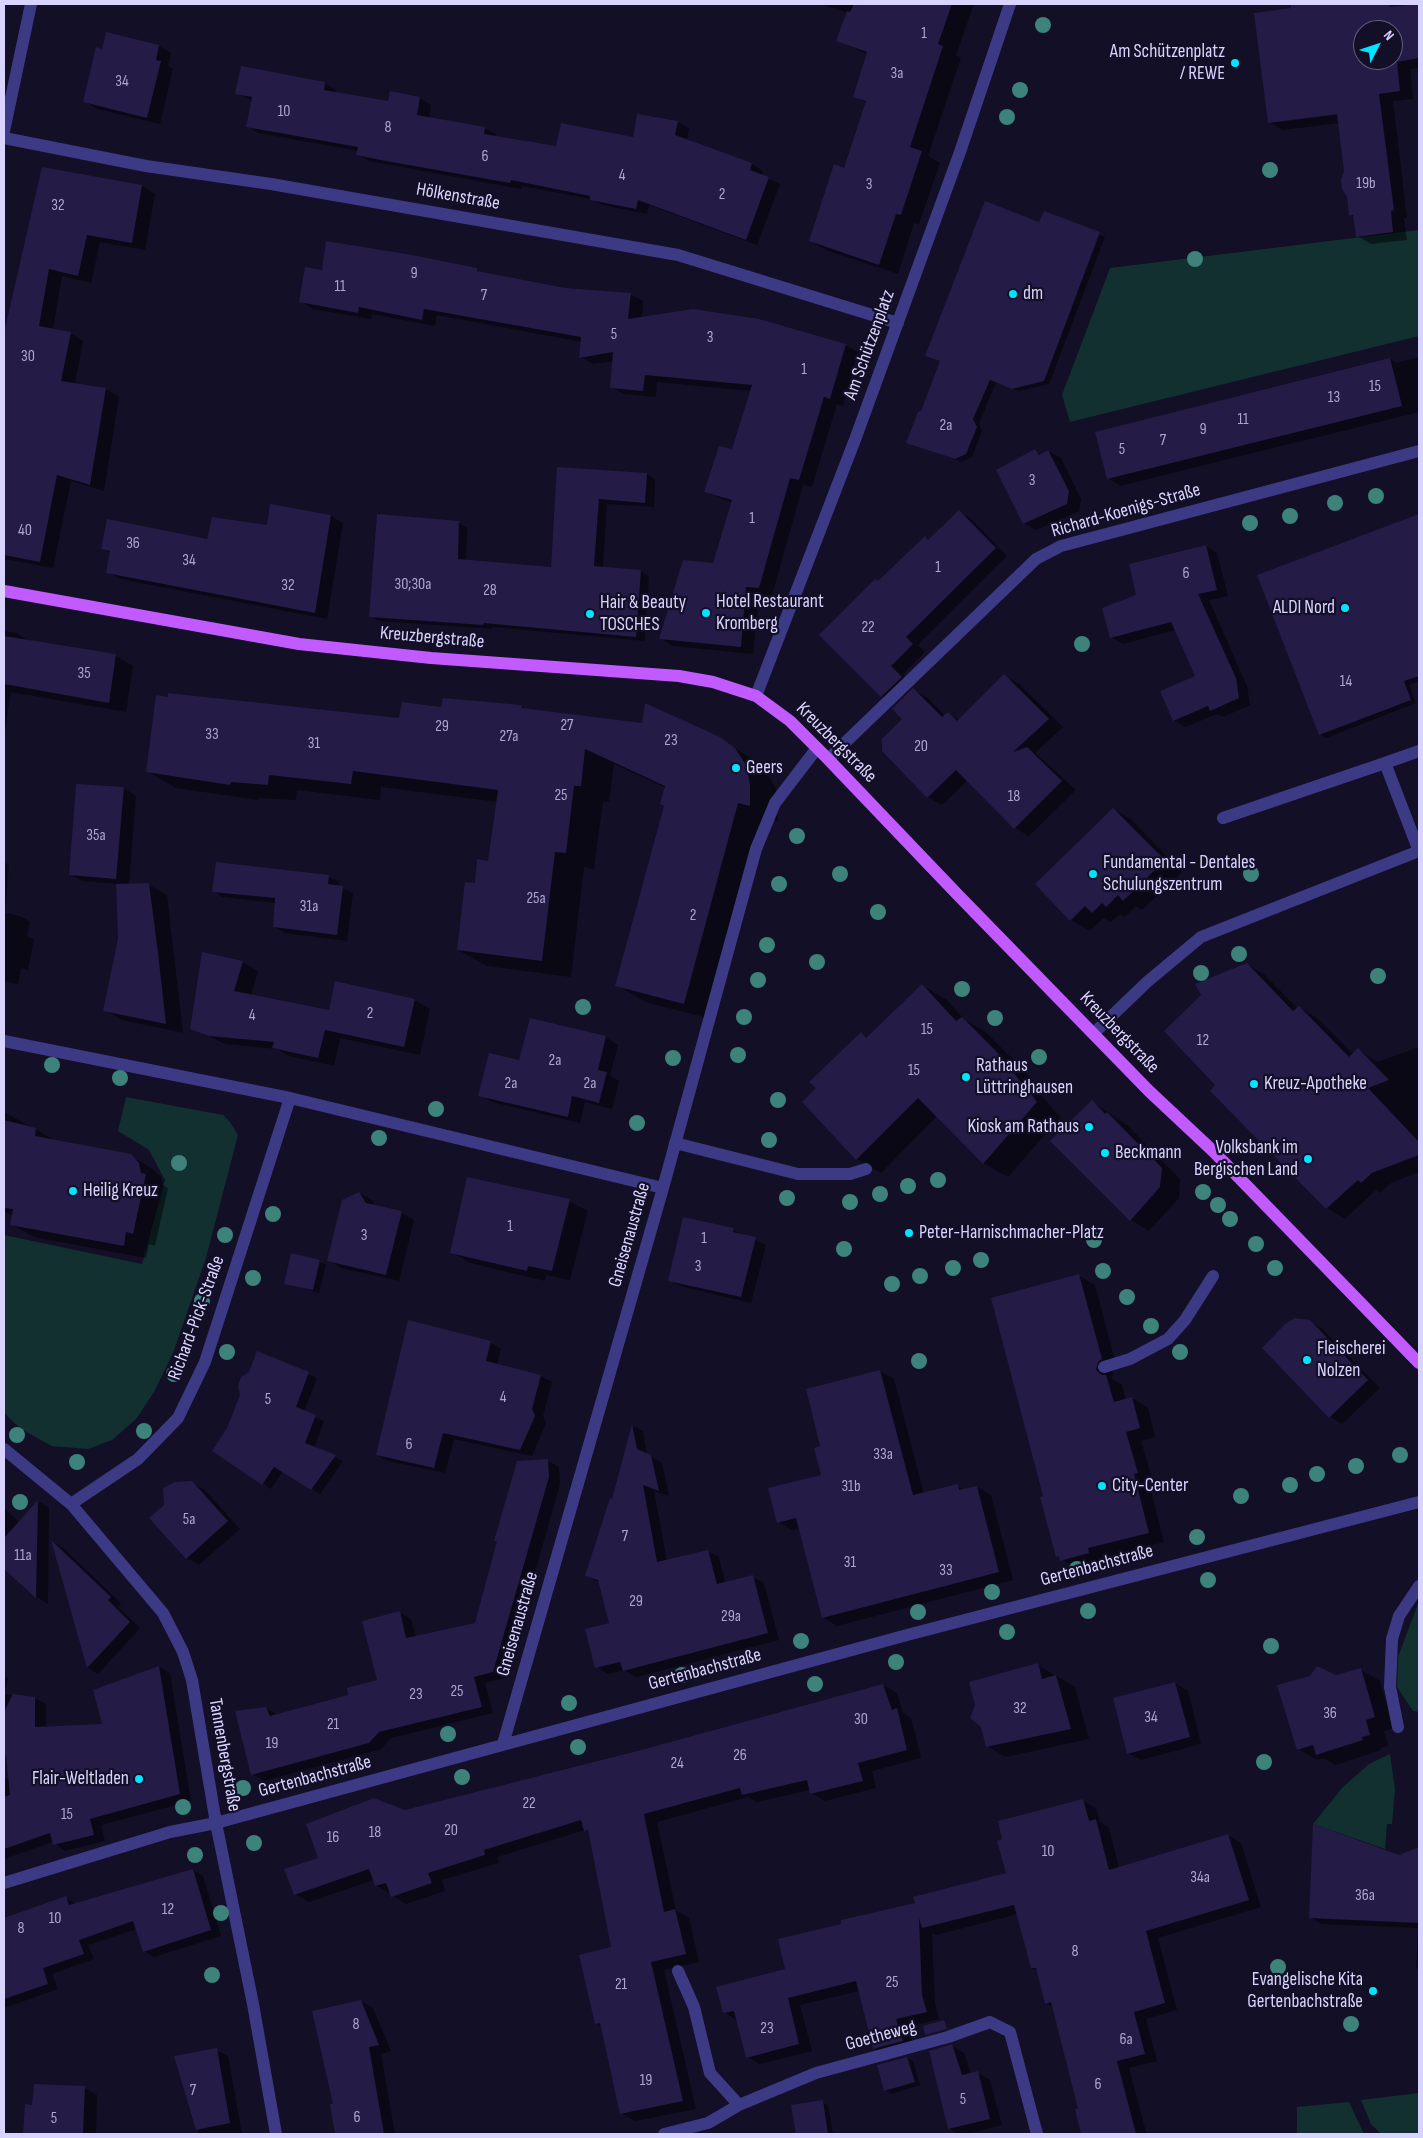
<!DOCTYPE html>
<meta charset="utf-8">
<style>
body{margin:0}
#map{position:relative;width:1423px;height:2138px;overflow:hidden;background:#130f26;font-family:"Sofia Sans Condensed",sans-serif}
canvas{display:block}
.frame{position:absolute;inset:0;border:5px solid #d9d4ff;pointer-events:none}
.north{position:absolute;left:1353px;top:20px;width:50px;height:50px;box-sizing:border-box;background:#130f26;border:1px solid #625e7d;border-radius:50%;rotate:49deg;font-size:14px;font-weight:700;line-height:20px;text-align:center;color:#d9d4ff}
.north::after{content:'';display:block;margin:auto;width:18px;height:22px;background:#00e5ff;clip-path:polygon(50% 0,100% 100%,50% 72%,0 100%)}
</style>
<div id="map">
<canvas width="1423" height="2138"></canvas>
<div class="frame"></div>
<div class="north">N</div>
</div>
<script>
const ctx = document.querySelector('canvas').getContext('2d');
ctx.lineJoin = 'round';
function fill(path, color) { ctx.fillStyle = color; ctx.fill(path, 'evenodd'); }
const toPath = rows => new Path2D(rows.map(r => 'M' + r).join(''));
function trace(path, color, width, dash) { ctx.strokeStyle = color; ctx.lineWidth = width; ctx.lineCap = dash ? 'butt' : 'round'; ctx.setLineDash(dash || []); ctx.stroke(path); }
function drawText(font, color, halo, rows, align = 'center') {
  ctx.font = font + ' "Sofia Sans Condensed",sans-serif'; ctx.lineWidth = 4.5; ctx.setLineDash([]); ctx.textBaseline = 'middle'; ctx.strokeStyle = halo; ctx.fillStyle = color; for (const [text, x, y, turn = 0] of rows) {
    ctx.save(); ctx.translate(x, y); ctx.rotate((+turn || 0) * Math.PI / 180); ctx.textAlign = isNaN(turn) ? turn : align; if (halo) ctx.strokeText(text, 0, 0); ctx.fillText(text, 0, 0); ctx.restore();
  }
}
fill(toPath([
 [1419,230,1419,336,1070,422,1062,395,1110,268],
 [126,1097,223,1115,230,1122,238,1135,206,1258,173,1353,154,1392,136,1419,112,1440,88,1449,52,1446,21,1429,4,1413,4,1235,142,1264,165,1180,149,1150,118,1131],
 [1419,1601,1419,1712,1413,1711,1397,1687,1398,1657],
 [1390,1754,1395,1789,1392,1824,1387,1824,1385,1849,1313,1824,1343,1787,1369,1764],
 [1419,2093,1419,2134,1381,2134,1371,2124,1361,2100],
 [1349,2102,1364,2134,1297,2134,1297,2107]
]), '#12302f');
fill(toPath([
 [821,4,974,4,956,55,961,58,928,156,940,163,919,224,914,223,898,274,828,251,810,241,845,169,867,103,854,96,868,55,838,40,848,13],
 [1293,4,1377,4,1378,10,1419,4,1419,68,1410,69,1413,99,1393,101,1407,218,1404,218,1407,240,1371,244,1357,236,1355,218,1350,215,1339,123,1283,130,1269,122],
 [1363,30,1393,30,1393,60,1363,60],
 [1343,112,1343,114,1280,122,1280,120],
 [159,46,171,53,168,66,173,69,160,124,97,109,84,101,103,50],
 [325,83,336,90,335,93,389,103,391,93,420,98,431,105,429,118,484,128,496,134,495,137,557,147,634,138,678,122,689,128,687,140,752,164,763,171,761,175,780,184,757,245,649,205,647,214,602,205,591,199,522,186,521,189,369,161,358,154,358,151,259,133,248,126,252,101,237,93],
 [142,186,155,194,145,250,100,242,91,283,62,276,53,330,70,333,83,341,75,384,106,389,119,397,104,491,71,481,53,568,4,559,4,333,37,196],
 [1044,212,1105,237,1049,384,1019,391,996,383,979,423,982,431,972,457,962,462,907,442,922,411,941,361,932,358,1040,223],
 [477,270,485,274,565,289,630,294,643,301,642,318,845,345,858,352,843,406,837,404,812,487,803,485,772,595,759,594,753,654,673,646,660,638,714,564,732,503,706,492,733,451,752,391,657,382,656,397,624,394,611,387,614,361,593,364,581,357,582,342,437,315,435,326,372,314,371,319,313,309,300,301,323,271],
 [1419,357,1419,412,1120,486,1108,478,1390,359,1396,363],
 [1035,451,1042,455,1048,451,1061,458,1081,499,1079,511,1036,530,1024,523],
 [558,469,647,474,655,479,654,507,607,504,603,568,640,571,649,576,645,641,492,627,492,629,379,621,370,616,458,523,467,528,466,561,552,569],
 [271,506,331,516,343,523,327,619,120,579,108,572,111,553,103,549,207,540,268,527],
 [959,512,971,519,1007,556,918,645,925,652,903,674,913,685,894,703,881,696,879,582,925,537,930,540],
 [1419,515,1419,681,1409,685,1416,703,1326,738,1320,734,1259,576],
 [1206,546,1217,553,1228,596,1209,600,1247,686,1250,705,1223,717,1217,714,1185,727,1174,720,1196,677,1175,630,1123,644,1111,637,1138,596],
 [4,631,16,633,31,642,116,656,133,666,126,712,11,692,4,736],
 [1005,676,1019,684,1063,727,1035,753,1076,790,1029,836,1015,828,968,780,942,805,928,797,904,719,913,690,928,698,945,716,948,713,959,720],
 [521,706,527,710,715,736,764,766,776,789,778,821,767,818,712,1019,645,1002,617,985,665,806,666,788,614,764,609,802,603,801,594,869,584,867,571,977,487,966,458,950,476,885,489,862,498,802,381,787,380,800,297,790,296,800,259,798,259,800,176,788,147,771,401,720,442,709],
 [124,788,136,796,129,885,149,885,167,895,183,1033,122,1020,105,1010,120,939,117,884,82,881,70,874],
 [1113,809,1132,820,1182,872,1142,910,1136,906,1125,917,1120,914,1111,922,1103,918,1090,931,1071,920,1037,884],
 [4,862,9,865,5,913,20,916,30,922,27,936,34,939,28,970,21,968,18,984,4,981],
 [328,876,339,882,338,886,353,893,347,941,285,933,275,927,276,903,223,897,213,891],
 [243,962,258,971,251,996,330,1011,414,1000,430,1009,420,1055,340,1038,334,1066,289,1056,277,1049,225,1044,192,1028],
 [1247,964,1265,975,1298,1009,1299,1007,1317,1018,1354,1055,1358,1050,1378,1062,1419,1047,1419,1172,1391,1183,1380,1193,1376,1190,1345,1219,1327,1208,1216,1085],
 [923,986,947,1000,965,1020,986,1032,1033,1080,1032,1085,1060,1117,1008,1177,983,1163,937,1116,881,1173,857,1159,803,1103,818,1088,861,1034,868,1038],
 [606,1037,618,1045,610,1076,619,1081,612,1109,585,1102,580,1123,492,1102,480,1095,520,1061],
 [1092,1102,1126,1124,1180,1179,1179,1198,1149,1231,1131,1220],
 [4,1112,58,1142,131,1156,153,1169,161,1177,163,1185,168,1188,155,1246,149,1244,146,1258,34,1237,11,1224,13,1216,4,1211],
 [359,1193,372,1200,375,1207,401,1213,414,1220,399,1281,341,1268,328,1260],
 [569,1201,588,1211,570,1280,546,1275,545,1281,470,1263,451,1252],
 [733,1230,766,1245,751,1303,680,1286,669,1280],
 [292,1255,326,1264,319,1293,285,1283],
 [1079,1276,1095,1285,1117,1368,1113,1371,1112,1379,1122,1385,1126,1400,1132,1398,1148,1408,1155,1437,1141,1441,1153,1482,1149,1483,1164,1542,1104,1557,1105,1562,1077,1569,1057,1556,1044,1497],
 [1309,1321,1322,1329,1380,1388,1342,1424,1330,1417,1263,1348],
 [490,1342,501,1349,497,1365,541,1376,552,1382,543,1416,546,1423,532,1456,454,1439,445,1473,388,1461,377,1455],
 [258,1353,317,1378,304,1412,324,1421,314,1448,343,1461,320,1494,283,1471,271,1489,263,1484,229,1428],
 [880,1371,894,1379,924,1494,957,1486,965,1490,977,1487,991,1495,1013,1580,837,1626,824,1618,800,1528,792,1530,778,1522,822,1476,822,1447],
 [633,1426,643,1431,647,1454,662,1463,669,1496,654,1491,667,1561,707,1551,719,1557,725,1583,753,1577,764,1583,779,1640,636,1677,624,1670,608,1674,597,1667,611,1624,600,1583,587,1576,613,1500],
 [548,1461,559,1467,560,1484,505,1678,485,1683,493,1713,391,1738,381,1749,264,1781,252,1774,265,1708,278,1715,350,1696,379,1681,400,1613,411,1619,416,1637,476,1624],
 [192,1483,205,1490,240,1529,199,1565,187,1558],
 [38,1501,49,1508,48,1604,37,1597,4,1567,4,1508,19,1522],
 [53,1542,62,1547,121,1603,118,1607,140,1628,98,1674,88,1668],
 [1038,1665,1075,1687,1089,1739,1006,1757,987,1746],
 [159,1667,170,1673,191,1801,101,1825,105,1841,65,1851,53,1842,4,1859,4,1780,65,1760,4,1743,4,1694,35,1698,46,1704,46,1728,104,1726],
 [1361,1670,1380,1681,1393,1728,1384,1731,1388,1746,1380,1748,1381,1750,1336,1765,1323,1758,1317,1760,1298,1749,1336,1676],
 [4,1676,8,1678,4,1693],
 [1175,1683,1188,1691,1201,1744,1141,1760,1128,1753],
 [883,1685,897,1693,903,1713,911,1718,921,1758,872,1771,876,1788,825,1801,811,1793,810,1790,757,1802,748,1797,657,1822,676,1911,689,1918,699,1962,664,1970,696,2109,635,2121,621,2113,602,2027,596,2023,612,1948,590,1833,585,1830,497,1857,499,1863,442,1880,445,1891,406,1904,376,1885,374,1880,309,1902,295,1894,320,1859,405,1811,645,1750],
 [1083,1801,1096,1808,1100,1822,1109,1828,1119,1868,1228,1835,1241,1843,1261,1907,1158,1938,1177,2010,1146,2019,1157,2061,1129,2068,1146,2132,1151,2134,1091,2134,1053,2007,1046,2003,1038,1971,1032,1968,1018,1914,936,1935,932,1933,935,2003,939,2019,908,2027,915,2048,887,2056,874,2048,859,1991,800,2005,812,2051,760,2064,747,2057,737,2020,724,2012,787,1970,843,1925,1007,1874],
 [1419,1849,1419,1970,1416,1968,1418,1928,1321,1924,1310,1917,1399,1856],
 [193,1870,203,1876,221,1936,154,1957,144,1951,137,1929,88,1945,94,1959,52,1974,58,1989,4,2008,4,1920,66,1898,77,1904],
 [361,2001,373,2008,391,2051,381,2054,395,2134,336,2134,331,2105,335,2105],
 [952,2046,964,2053,971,2074,978,2073,990,2080,1002,2125,967,2134,959,2134,949,2128],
 [216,2050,228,2056,242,2134,199,2134,175,2057],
 [907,2058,913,2061,920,2085,891,2094,885,2090],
 [85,2088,97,2095,96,2134,24,2134,26,2105,34,2106],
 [822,2102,828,2105,833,2134,797,2134,792,2106]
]), '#0007');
fill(toPath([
 [854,4,952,4,938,44,943,46,910,147,922,151,901,215,896,214,879,265,809,241,834,164,844,168,866,101,853,97,867,52,836,41,847,11,850,12],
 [1291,4,1389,4,1389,7,1419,4,1419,58,1397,62,1400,91,1379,94,1394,210,1391,211,1393,232,1356,237,1353,215,1349,216,1347,197,1342,189,1341,180,1344,171,1337,114,1268,123,1254,13,1291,8],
 [1363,30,1393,30,1393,60,1363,60],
 [106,32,159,45,156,60,161,61,147,118,83,102,96,47,102,49],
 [241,66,325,82,324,90,388,101,390,91,420,97,417,115,485,127,484,134,556,146,561,123,633,137,637,114,678,121,675,135,752,163,750,170,769,177,746,240,638,200,636,209,590,200,590,196,511,180,510,183,386,161,356,155,358,147,246,127,252,97,235,94],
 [42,167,142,185,132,243,87,235,78,276,49,269,39,326,71,332,61,381,106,388,90,485,57,475,40,562,4,555,4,333],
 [985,201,1039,222,1044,211,1100,232,1044,381,1012,389,990,380,973,419,977,427,966,454,955,459,906,443,918,412,921,411,940,361,925,356],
 [326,241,412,255,477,268,477,271,565,288,631,293,628,319,693,309,759,319,846,344,830,399,824,397,799,480,790,478,759,588,746,587,741,647,659,639,683,560,713,563,732,500,704,492,719,446,732,449,752,385,645,375,643,391,610,388,613,352,579,358,581,337,424,309,422,320,359,307,358,313,299,302,305,267,322,270],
 [1390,358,1402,406,1107,479,1095,432],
 [1035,449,1039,455,1048,450,1069,491,1067,504,1023,524,996,470],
 [557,467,647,473,645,503,599,499,594,566,641,570,636,637,484,623,483,625,369,617,377,514,459,521,458,559,551,567],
 [270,504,331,515,315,613,106,573,110,551,101,549,107,519,207,539,212,517,267,525],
 [959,510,996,548,906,637,913,644,891,666,902,677,881,697,819,635,875,579,878,581,925,536,928,540],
 [1419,514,1419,676,1404,681,1411,700,1319,735,1257,575],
 [1206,545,1217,590,1198,594,1236,678,1239,698,1210,711,1208,706,1173,721,1160,691,1195,676,1171,622,1110,638,1102,608,1136,595,1129,564],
 [4,636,116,654,109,703,4,684],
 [1004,674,1049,719,1013,752,1027,747,1062,781,1014,829,956,770,927,798,882,751,882,739,902,719,892,709,913,688,942,717,948,712,957,721],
 [168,693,399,718,402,702,441,707,443,698,521,705,522,708,642,723,645,703,720,737,735,748,746,765,750,784,750,806,738,803,684,1004,615,986,664,806,660,804,665,786,585,749,581,786,574,786,566,853,555,852,542,961,457,950,465,882,475,883,477,859,488,861,498,790,353,771,351,784,269,775,268,785,231,782,230,785,146,772,156,695,168,697],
 [76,784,124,787,116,879,69,875],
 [1113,808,1165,860,1123,901,1118,895,1106,907,1102,903,1092,913,1085,906,1070,921,1035,884],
 [216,862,329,875,328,884,343,886,337,935,273,927,275,898,212,892],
 [149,883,158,953,166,1024,103,1011,118,939,116,884],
 [202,952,243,961,234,991,329,1010,335,981,415,999,404,1047,325,1030,318,1058,272,1048,274,1042,209,1036,190,1029],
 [1247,963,1293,1011,1299,1006,1349,1057,1358,1048,1389,1080,1368,1088,1419,1142,1419,1155,1372,1173,1361,1183,1358,1180,1326,1209,1210,1091,1215,1085,1164,1031,1201,995,1195,984],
 [922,984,956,1021,962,1017,995,1050,1037,1102,983,1164,918,1098,856,1160,802,1102,816,1088,809,1082,861,1032,866,1038],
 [530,1018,606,1036,598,1070,607,1072,599,1103,572,1096,568,1117,478,1096,489,1053,519,1060],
 [1092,1100,1105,1114,1107,1112,1162,1168,1160,1187,1130,1221,1050,1141],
 [4,1120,36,1128,35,1136,131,1154,139,1163,141,1173,146,1174,133,1234,126,1232,124,1246,10,1225,13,1209,4,1208],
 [467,1177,570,1199,552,1271,528,1266,527,1271,450,1253],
 [359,1192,366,1203,402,1211,386,1275,327,1261,342,1200],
 [683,1217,734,1228,733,1232,756,1237,741,1297,668,1281],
 [291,1253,320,1260,313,1290,284,1284],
 [1079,1274,1102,1359,1098,1362,1096,1370,1102,1375,1106,1375,1114,1402,1132,1397,1140,1428,1126,1432,1138,1473,1134,1474,1149,1533,1088,1548,1089,1553,1060,1561,1059,1556,1056,1557,1040,1497,1043,1496,991,1298],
 [1295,1318,1310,1320,1368,1380,1329,1418,1262,1348,1286,1323],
 [408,1320,491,1341,486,1361,541,1375,532,1409,535,1416,520,1450,443,1433,434,1468,376,1455],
 [257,1351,309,1372,296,1407,316,1415,305,1443,336,1455,311,1490,274,1467,262,1485,212,1451,227,1428,240,1395,238,1386,241,1377,249,1372],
 [880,1370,913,1495,958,1484,959,1490,977,1486,999,1572,822,1618,796,1518,777,1523,768,1488,821,1475,814,1448,820,1446,806,1389],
 [632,1424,637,1449,651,1455,659,1491,643,1485,657,1562,708,1550,717,1584,753,1575,768,1633,623,1671,620,1662,595,1668,585,1629,609,1623,598,1580,585,1576,610,1498,612,1499],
 [548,1459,549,1477,493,1672,474,1677,482,1707,379,1732,369,1743,251,1775,235,1711,266,1707,270,1716,348,1695,347,1688,377,1680,362,1621,400,1611,406,1638,475,1623,497,1541,494,1541,517,1461],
 [192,1481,228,1521,186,1559,149,1518,164,1505,163,1488,175,1482],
 [38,1500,36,1598,4,1569,4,1538],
 [51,1540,111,1597,108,1600,130,1622,87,1668],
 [1038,1663,1042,1679,1056,1675,1071,1729,986,1747,981,1727,970,1718,975,1705,969,1682],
 [159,1666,180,1794,90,1819,94,1835,53,1845,50,1833,4,1849,4,1797,10,1795,6,1755,4,1758,4,1712,13,1694,35,1697,35,1727,102,1724,93,1690],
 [1317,1666,1336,1675,1361,1668,1375,1717,1366,1720,1370,1735,1362,1737,1363,1740,1316,1755,1313,1745,1297,1750,1277,1685,1310,1676],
 [1175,1682,1190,1737,1127,1754,1113,1698],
 [883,1684,892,1710,897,1708,907,1750,858,1763,863,1781,810,1794,807,1780,742,1795,740,1788,644,1814,664,1912,675,1909,686,1954,651,1962,683,2101,620,2114,600,2023,595,2024,579,1955,611,1947,588,1830,584,1831,581,1820,484,1850,485,1855,428,1873,432,1883,391,1897,386,1883,375,1886,369,1869,294,1895,284,1869,318,1858,306,1824,374,1798,405,1810,645,1749],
 [1083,1799,1089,1821,1096,1819,1109,1870,1228,1834,1249,1900,1146,1931,1165,2003,1134,2012,1145,2054,1117,2061,1136,2134,1081,2134,1075,2109,1078,2109,1051,2002,1045,2004,1036,1968,1031,1968,1014,1905,922,1928,919,1918,922,1995,927,2012,896,2019,903,2041,873,2049,856,1981,788,1998,799,2044,746,2058,734,2011,723,2013,716,1987,785,1969,778,1939,841,1924,841,1920,915,1903,913,1897,1006,1873,997,1841,1002,1839,998,1821],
 [1313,1824,1399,1855,1419,1847,1419,1923,1309,1918],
 [193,1869,211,1930,143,1952,133,1921,79,1940,84,1954,43,1968,48,1984,4,1999,4,1918,66,1896,69,1905],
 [361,2000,379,2045,369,2047,384,2134,335,2134,330,2104,333,2104,312,2011],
 [944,2020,947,2029,925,2035,923,2026],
 [952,2044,962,2075,978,2071,990,2119,948,2129,929,2051],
 [217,2048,230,2123,196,2130,174,2056],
 [907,2057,915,2082,884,2091,877,2065],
 [34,2084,85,2086,83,2134,23,2134,25,2104,32,2105],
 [823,2100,828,2134,796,2134,791,2105]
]), '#241b47');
trace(toPath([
 [4,131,31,4],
 [4,138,146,166,271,184,678,255,898,323],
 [756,696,856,437,960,152,1010,4],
 [828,759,1036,559,1061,546,1419,451],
 [1223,818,1385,763],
 [1419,851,1385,763,1419,751],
 [1094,1033,1147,982,1201,937,1419,851],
 [4,1041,290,1098,663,1188],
 [675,1143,798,1174,850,1174,866,1169],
 [1104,1367,1130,1359,1168,1339,1185,1320,1213,1276],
 [4,1449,71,1504,163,1613,183,1652,192,1680,216,1823,253,2004,276,2134],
 [71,1504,138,1459,178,1418,205,1362,290,1098],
 [1398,1727,1390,1687,1392,1639,1399,1616,1419,1586],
 [503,1744,663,1188,756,849,775,803,817,748],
 [4,1883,170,1832,216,1823,907,1635,1419,1502],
 [678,1971,694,2007,710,2073,739,2105],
 [664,2134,708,2123,739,2105,816,2073,948,2037,990,2022,1010,2032,1037,2134]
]), '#3d3a85', 12);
trace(toPath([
 [4,591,299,644,431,658,679,676,713,682,756,696,790,721,828,759,957,894,1149,1091,1213,1151,1419,1363]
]), '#c25bff', 12);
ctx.fillStyle = '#3d827b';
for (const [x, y] of [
 [1043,25],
 [1020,90],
 [1007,117],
 [1270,170],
 [1195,259],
 [1376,496],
 [1335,503],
 [1290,516],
 [1250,523],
 [1082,644],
 [797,836],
 [840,874],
 [1251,874],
 [779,884],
 [878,912],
 [767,945],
 [1239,954],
 [817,962],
 [1201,973],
 [1378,976],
 [758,980],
 [962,989],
 [583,1007],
 [744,1017],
 [995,1018],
 [738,1055],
 [1039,1057],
 [673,1058],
 [52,1065],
 [120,1078],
 [778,1100],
 [436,1109],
 [637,1123],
 [379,1138],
 [769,1140],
 [179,1163],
 [938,1180],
 [908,1186],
 [1203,1192],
 [880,1194],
 [787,1198],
 [850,1202],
 [1218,1205],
 [273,1214],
 [1230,1219],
 [225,1235],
 [1094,1240],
 [1256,1244],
 [844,1249],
 [981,1260],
 [953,1268],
 [1275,1268],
 [1103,1271],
 [920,1276],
 [253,1278],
 [892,1284],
 [1127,1297],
 [202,1301],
 [1151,1326],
 [227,1352],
 [1180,1352],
 [919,1361],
 [174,1374],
 [144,1431],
 [17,1435],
 [1400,1455],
 [77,1462],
 [1356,1466],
 [1317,1474],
 [1290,1485],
 [1241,1496],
 [20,1502],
 [1197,1537],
 [1077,1569],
 [1208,1580],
 [992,1592],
 [1088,1611],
 [918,1612],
 [1007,1632],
 [801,1641],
 [1271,1646],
 [896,1662],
 [682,1675],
 [815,1684],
 [569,1703],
 [448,1734],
 [578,1747],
 [1264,1762],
 [462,1777],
 [243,1788],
 [183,1807],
 [254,1843],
 [195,1855],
 [221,1913],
 [1278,1967],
 [212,1975],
 [1351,2024]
]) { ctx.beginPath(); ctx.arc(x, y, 8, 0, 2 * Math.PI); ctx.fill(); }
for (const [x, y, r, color] of [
 [1235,63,5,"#00e5ff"],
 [1013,294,5,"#00e5ff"],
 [1345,608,5,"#00e5ff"],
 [706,613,5,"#00e5ff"],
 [590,614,5,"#00e5ff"],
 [736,768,5,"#00e5ff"],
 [1093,874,5,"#00e5ff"],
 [966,1077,5,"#00e5ff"],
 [1254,1084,5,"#00e5ff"],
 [1089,1127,5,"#00e5ff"],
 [1105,1153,5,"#00e5ff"],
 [1308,1159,5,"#00e5ff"],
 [73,1191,5,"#00e5ff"],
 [909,1233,5,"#00e5ff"],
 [1307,1360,5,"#00e5ff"],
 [1102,1486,5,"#00e5ff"],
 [139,1779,5,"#00e5ff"],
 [1373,1991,5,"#00e5ff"]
]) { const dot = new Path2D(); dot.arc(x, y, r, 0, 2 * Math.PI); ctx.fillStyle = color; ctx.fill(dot); trace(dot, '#130f26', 2); }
drawText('16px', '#aca6d1', null, [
 ["1",924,34],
 ["3a",897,74],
 ["34",122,82],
 ["10",284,112],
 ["8",388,128],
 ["6",485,157],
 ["4",622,176],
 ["19b",1366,184],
 ["3",869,185],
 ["2",722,195],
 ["32",58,206],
 ["9",414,274],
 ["11",340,287],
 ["7",484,296],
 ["5",614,335],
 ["3",710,338],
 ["30",28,357],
 ["1",804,370],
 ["15",1375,387],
 ["13",1334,398],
 ["11",1243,420],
 ["2a",946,426],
 ["9",1203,430],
 ["7",1163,441],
 ["5",1122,450],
 ["3",1032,481],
 ["1",752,519],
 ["40",25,531],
 ["36",133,544],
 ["34",189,561],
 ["1",938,568],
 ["6",1186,574],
 ["30;30a",413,585],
 ["32",288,586],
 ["28",490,591],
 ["22",868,628],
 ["35",84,674],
 ["14",1346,682],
 ["27",567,726],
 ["29",442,727],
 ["33",212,735],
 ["27a",509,737],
 ["23",671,741],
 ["31",314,744],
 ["20",921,747],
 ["25",561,796],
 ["18",1014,797],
 ["35a",96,836],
 ["25a",536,899],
 ["31a",309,907],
 ["2",693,916],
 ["2",370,1014],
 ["4",252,1016],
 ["15",927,1030],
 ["12",1203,1041],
 ["2a",555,1061],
 ["15",914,1071],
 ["2a",511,1084],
 ["2a",590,1084],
 ["1",510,1227],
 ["3",364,1236],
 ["1",704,1239],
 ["3",698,1267],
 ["4",503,1398],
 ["5",268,1400],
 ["6",409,1445],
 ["33a",883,1455],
 ["31b",851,1487],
 ["5a",189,1520],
 ["7",625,1537],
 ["11a",23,1556],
 ["31",850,1563],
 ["33",946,1571],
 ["29",636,1602],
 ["29a",731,1617],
 ["25",457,1692],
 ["23",416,1695],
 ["32",1020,1709],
 ["36",1330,1714],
 ["34",1151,1718],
 ["30",861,1720],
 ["21",333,1725],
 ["19",272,1744],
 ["26",740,1756],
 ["24",677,1764],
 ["22",529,1804],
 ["15",67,1815],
 ["20",451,1831],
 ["18",375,1833],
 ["16",333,1838],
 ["10",1048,1852],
 ["34a",1200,1878],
 ["36a",1365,1896],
 ["12",168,1910],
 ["10",55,1919],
 ["8",21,1929],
 ["8",1075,1952],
 ["25",892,1983],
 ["21",621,1985],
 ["8",356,2025],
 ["23",767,2029],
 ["6a",1126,2040],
 ["19",646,2081],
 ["6",1098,2085],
 ["7",193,2091],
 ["5",963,2100],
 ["6",357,2118],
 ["5",54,2119]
]);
drawText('19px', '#d9d4ff', '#130f26', [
 ["Am Schützenplatz",1225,52,"right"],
 ["/ REWE",1225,74,"right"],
 ["dm",1023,294],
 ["Hotel Restaurant",716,602],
 ["Kromberg",716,624],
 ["Hair & Beauty",600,603],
 ["TOSCHES",600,625],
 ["ALDI Nord",1335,608,"right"],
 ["Geers",746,768],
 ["Fundamental - Dentales",1103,863],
 ["Schulungszentrum",1103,885],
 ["Rathaus",976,1066],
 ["Lüttringhausen",976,1088],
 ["Kreuz-Apotheke",1264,1084],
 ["Kiosk am Rathaus",1079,1127,"right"],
 ["Volksbank im",1298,1148,"right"],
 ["Bergischen Land",1298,1170,"right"],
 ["Beckmann",1115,1153],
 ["Heilig Kreuz",83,1191],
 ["Peter-Harnischmacher-Platz",919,1233],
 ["Fleischerei",1317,1349],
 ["Nolzen",1317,1371],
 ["City-Center",1112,1486],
 ["Flair-Weltladen",129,1779,"right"],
 ["Evangelische Kita",1363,1980,"right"],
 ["Gertenbachstraße",1363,2002,"right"]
], 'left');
drawText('19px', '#d9d4ff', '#130f26', [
 ["Hölkenstraße",458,197,10],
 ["Am Schützenplatz",870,345,-70],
 ["Richard-Koenigs-Straße",1126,511,-16],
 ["Kreuzbergstraße",432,638,5],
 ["Kreuzbergstraße",836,743,45],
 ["Kreuzbergstraße",1119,1033,46],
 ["Gneisenaustraße",630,1235,-74],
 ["Richard-Pick-Straße",197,1318,-70],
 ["Gertenbachstraße",1097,1566,-15],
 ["Gneisenaustraße",518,1624,-74],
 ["Gertenbachstraße",705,1670,-15],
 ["Tannenbergstraße",224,1755,80],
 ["Gertenbachstraße",315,1777,-15],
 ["Goetheweg",881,2036,-15]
]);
</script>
